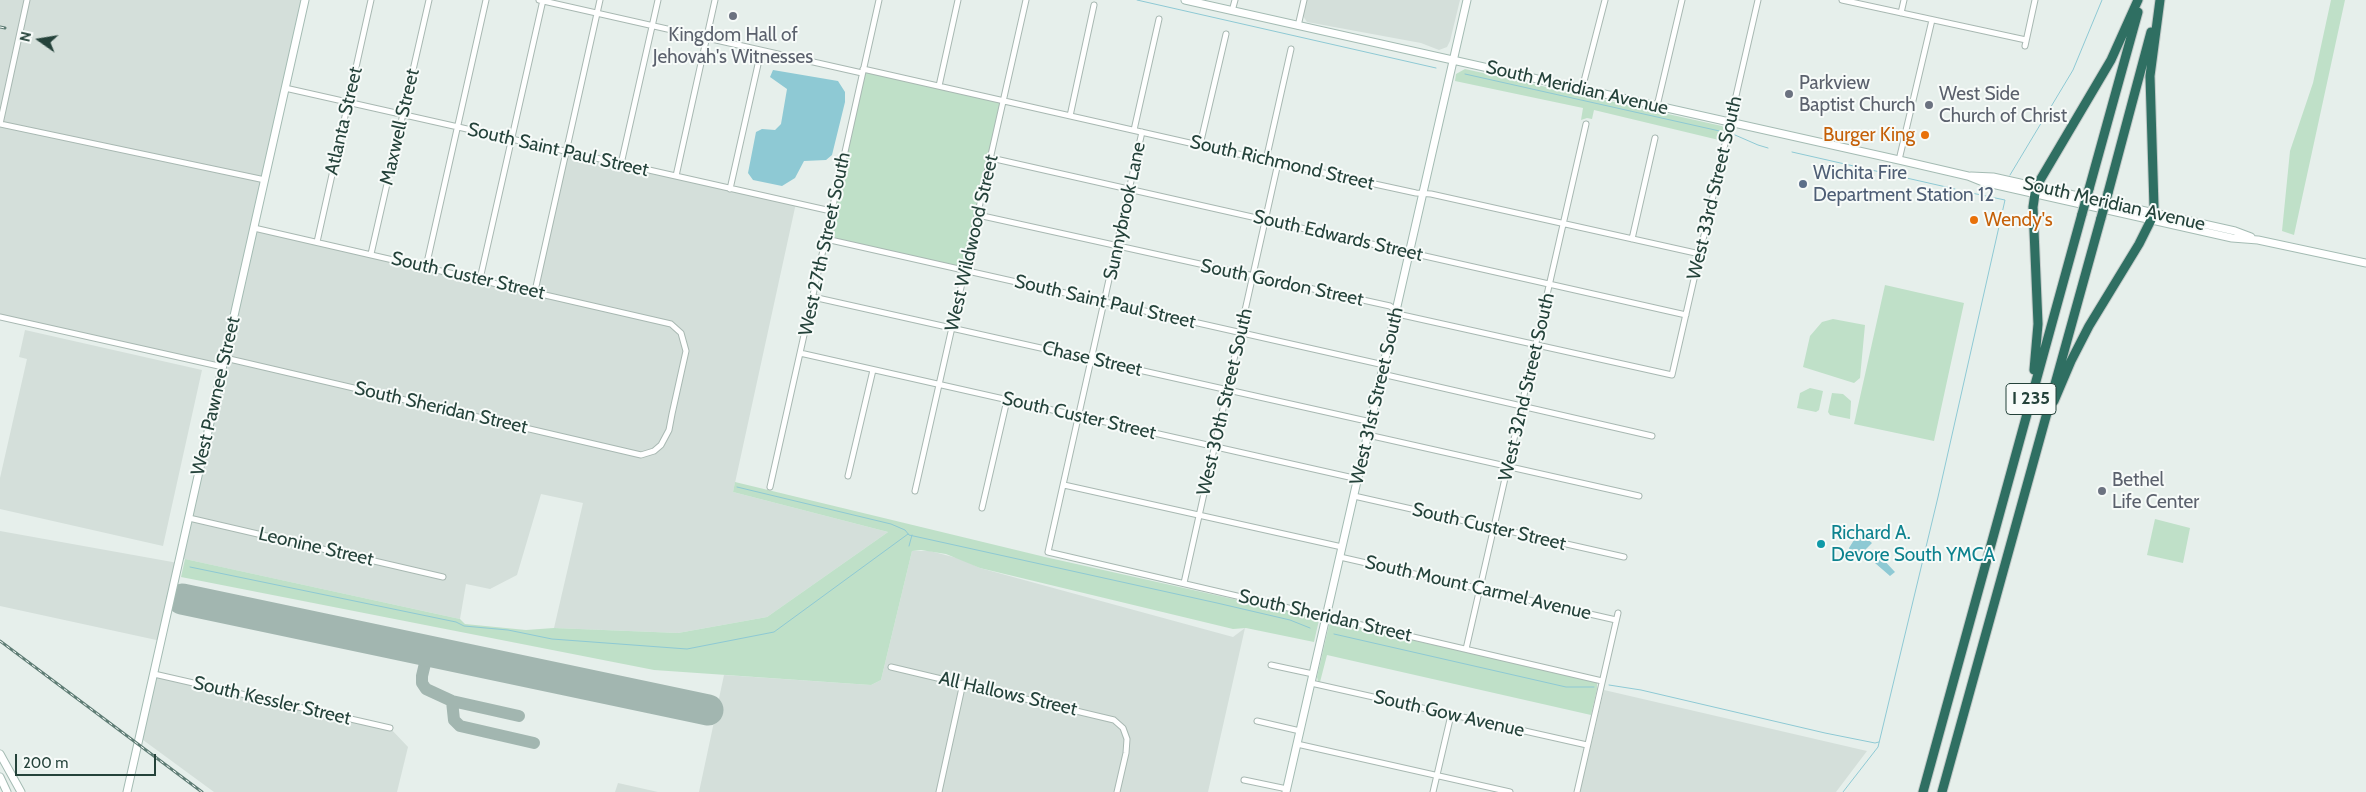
<!DOCTYPE html>
<style>
body{margin:0}
#map{position:relative;width:2366px;height:792px;overflow:hidden;background:#e6efeb;font-family:Cabin,sans-serif}
canvas{display:block}
.north{position:absolute;left:15px;top:15px;width:50px;height:50px;-webkit-text-stroke:4px #f7fbf9;paint-order:stroke;rotate:283deg;font-size:14px;font-weight:700;line-height:20px;text-align:center;color:#24423a}
.north::after{content:'';display:block;margin:auto;width:18px;height:22px;background:#24423a;clip-path:polygon(50% 0,100% 100%,50% 72%,0 100%)}
.scale{position:absolute;left:15px;top:754px;width:141px;height:22px;box-sizing:border-box;border:2px solid #24423a;border-top:0;padding-left:6px;font-size:15px;line-height:18px;white-space:nowrap;color:#24423a;-webkit-text-stroke:4px #f7fbf9;paint-order:stroke}
</style>
<div id="map">
<canvas width="2366" height="792"></canvas>
<div class="north">N</div>
<div class="scale">200 m</div>
</div>
<script>
const ctx = document.querySelector('canvas').getContext('2d');
ctx.lineJoin = 'round';
function fill(path, color) { ctx.fillStyle = color; ctx.fill(path, 'evenodd'); }
const toPath = rows => new Path2D(rows.map(r => 'M' + r).join(''));
function trace(path, color, width, dash) { ctx.strokeStyle = color; ctx.lineWidth = width; ctx.lineCap = dash ? 'butt' : 'round'; ctx.setLineDash(dash || []); ctx.stroke(path); }
function drawText(font, color, halo, rows, align = 'center') {
  ctx.font = font + ' Cabin,sans-serif'; ctx.lineWidth = 4; ctx.setLineDash([]); ctx.textBaseline = 'middle'; ctx.strokeStyle = halo; ctx.fillStyle = color; for (const [text, x, y, turn = 0] of rows) {
    ctx.save(); ctx.translate(x, y); ctx.rotate((+turn || 0) * Math.PI / 180); ctx.textAlign = isNaN(turn) ? turn : align; if (halo) ctx.strokeText(text, 0, 0); ctx.fillText(text, 0, 0); ctx.restore();
  }
}
fill(toPath([
 [0,0,305,0,254,228,535,291,566,152,796,203,733,492,888,532,767,617,678,633,554,628,583,503,541,494,517,575,490,589,466,584,460,619,180,558,222,367,0,314],
 [1307,0,1460,0,1450,41,1447,47,1439,50,1421,43,1307,22,1303,16],
 [25,330,202,370,163,546,0,509,0,478,27,359,19,357],
 [0,531,178,563,161,641,0,606],
 [912,551,930,551,961,559,980,568,1233,637,1245,628,1208,792,699,792,724,675,871,685,881,680],
 [154,674,390,728,408,747,397,792,214,792,139,737],
 [1604,690,1867,751,1836,792,1580,792],
 [618,783,658,792,615,792]
]), '#d4dfda');
fill(toPath([
 [2331,0,2345,0,2294,235,2282,231,2290,151,2313,83],
 [863,69,1004,101,965,271,826,239],
 [1465,69,1722,126,1726,130,1723,141,1594,110,1592,119,1587,118,1581,120,1583,108,1455,81,1456,74],
 [1885,285,1964,303,1934,441,1854,424],
 [1833,319,1865,325,1860,378,1854,383,1803,367,1810,336,1822,322],
 [1810,388,1823,391,1819,410,1816,412,1797,408,1800,393],
 [1832,393,1843,394,1851,401,1850,419,1830,415,1828,412],
 [735,482,1045,557,1314,617,1319,620,1314,642,1246,628,1233,629,980,568,946,554,921,550,912,551,881,680,871,685,654,670,181,577,185,559,460,619,465,624,526,630,554,628,678,633,767,617,888,532,733,492],
 [2155,519,2190,528,2183,563,2147,555],
 [1332,622,1594,681,1597,683,1597,689,1591,715,1327,655,1320,682,1318,681,1317,677,1329,625]
]), '#bfe0c8');
fill(toPath([
 [773,70,838,81,845,92,845,102,832,155,826,160,804,161,795,178,782,186,753,180,748,173,756,132,762,129,775,130,781,124,787,89,770,77],
 [1865,537,1872,543,1861,554,1859,561,1852,557,1849,548,1854,540],
 [1880,556,1895,572,1890,576,1875,563]
]), '#8ec9d4');
trace(toPath([
 [1137,0,1436,68],
 [1465,74,1724,132],
 [1735,135,1758,145,1768,148],
 [1792,152,1955,189],
 [2010,175,2073,70,2102,0],
 [737,487,891,524,905,530,909,535,1217,603,1290,620,1310,628],
 [909,546,912,535],
 [190,567,456,622,464,626,508,630,552,639,687,649,774,632,908,534],
 [1334,634,1566,687,1594,687],
 [1609,685,1641,690,1825,733,1875,743,1879,742],
 [1843,792,1878,747,1938,497,2005,200,1962,191]
]), '#8ec9d4', 1);
trace(toPath([
 [428,651,422,676,422,683,426,689,452,701,519,716],
 [452,701,454,720,460,726,534,743]
]), '#a2b6b0', 12);
trace(toPath([
 [182,599,708,710]
]), '#a2b6b0', 31);
const street = toPath([
 [539,0,862,73],
 [1842,0,2026,40],
 [1232,11,1235,0],
 [1901,13,1904,0],
 [1298,26,1304,0],
 [2025,46,2035,0],
 [863,69,1278,163,1416,193,1431,194,1700,254],
 [939,86,958,0],
 [285,88,831,211],
 [1582,89,1605,0],
 [1657,106,1682,0],
 [1070,116,1094,5],
 [0,124,265,180],
 [0,124,27,0],
 [1134,130,1159,19],
 [1142,132,1048,552,1602,681],
 [1200,145,1226,34],
 [991,158,1686,315],
 [1266,160,1291,49],
 [1899,160,1932,20],
 [621,164,658,0],
 [676,176,715,0],
 [730,189,761,51],
 [978,215,1390,306,1402,315,1672,375,1758,0],
 [826,239,1384,365],
 [1632,239,1655,138],
 [317,242,371,0],
 [371,254,429,0],
 [426,267,486,0],
 [480,279,543,0],
 [535,291,600,0],
 [813,297,1371,422],
 [0,317,223,367],
 [800,353,1358,479],
 [225,358,641,455,654,451,661,445,669,430,672,414,686,351,681,333,671,324,254,228],
 [1382,374,1652,436],
 [1368,435,1639,496],
 [848,476,873,370],
 [1064,485,1342,547],
 [770,487,879,0],
 [915,491,1026,0],
 [1354,496,1624,557],
 [982,508,1007,400],
 [189,518,443,577],
 [1340,557,1616,620],
 [1184,583,1278,163],
 [1466,649,1586,124],
 [1271,665,1313,674],
 [891,667,1114,720,1123,728,1127,739,1126,753,1117,792],
 [154,674,390,728],
 [1311,683,1587,745],
 [1257,721,1300,731],
 [1297,744,1510,792],
 [1244,780,1287,789],
 [939,792,963,683],
 [1433,792,1451,715],
 [1577,792,1618,613]
]);
const secondary = toPath([
 [1185,0,1899,160,1968,176,1983,182,2232,238,2258,240,2366,263],
 [1971,176,1993,177,2235,231,2251,237],
 [0,754,21,792],
 [0,777,7,792],
 [127,792,305,0],
 [1286,792,1467,0]
]);
const highway = toPath([
 [2089,189,2138,12],
 [2108,193,2151,32],
 [2034,370,2038,324,2033,207,2036,187,2111,60,2138,0],
 [2054,401,2071,361,2089,326,2139,244,2151,220,2154,207,2150,76,2160,0],
 [1923,792,2082,214],
 [1942,792,2101,218]
]);
trace(street, '#a8b8b2', 7);
trace(secondary, '#a4bbb3', 9);
trace(highway, '#c2cac8', 11);
trace(street, '#fff', 5);
trace(secondary, '#fff', 7);
trace(highway, '#2f6f62', 9);
const rail = toPath([
 [0,27,5,28],
 [0,641,202,792]
]);
trace(rail, '#5f7d75', 3);
trace(rail, '#f7fbf9', 1, [4]);
const highwayBridge = toPath([
 [2082,214,2089,189],
 [2101,218,2108,193]
]);
trace(highwayBridge, '#c2cac8', 11, []);
trace(highwayBridge, '#2f6f62', 9);
for (const [x, y, r, color] of [
 [733,16,5,"#6b7280"],
 [1789,94,5,"#6b7280"],
 [1929,105,5,"#6b7280"],
 [1925,135,5,"#e8710a"],
 [1803,184,5,"#5c6f8a"],
 [1974,220,5,"#e8710a"],
 [2102,491,5,"#6b7280"],
 [1821,544,5,"#0f9aa8"]
]) { const dot = new Path2D(); dot.arc(x, y, r, 0, 2 * Math.PI); ctx.fillStyle = color; ctx.fill(dot); trace(dot, '#f7fbf9', 2); }
for (const [x, y, w] of [
 [2031,399,50]
]) { const box = new Path2D(); box.roundRect(x - w / 2, y - 15.5, w, 31, 4); ctx.fillStyle = '#f7fbf9'; ctx.fill(box); trace(box, '#24423a', 1); }
drawText('bold 18px', '#24423a', null, [
 ["I 235",2031,399]
]);
drawText('19px', '#5b616d', '#f7fbf9', [
 ["Kingdom Hall of",733,35,"center"],
 ["Jehovah's Witnesses",733,57,"center"],
 ["Parkview",1799,83],
 ["Baptist Church",1799,105],
 ["West Side",1939,94],
 ["Church of Christ",1939,116],
 ["Bethel",2112,480],
 ["Life Center",2112,502]
], 'left');
drawText('19px', '#24423a', '#f7fbf9', [
 ["South Meridian Avenue",1577,88,13],
 ["Atlanta Street",344,121,-77],
 ["Maxwell Street",400,127,-77],
 ["South Saint Paul Street",558,150,13],
 ["South Richmond Street",1282,163,13],
 ["West 33rd Street South",1715,188,-77],
 ["South Meridian Avenue",2114,204,13],
 ["Sunnybrook Lane",1125,211,-78],
 ["South Edwards Street",1338,236,13],
 ["West Wildwood Street",972,243,-77],
 ["West 27th Street South",825,244,-78],
 ["South Custer Street",468,276,13],
 ["South Gordon Street",1282,283,12],
 ["South Saint Paul Street",1105,302,13],
 ["Chase Street",1092,359,13],
 ["West 32nd Street South",1527,387,-77],
 ["West Pawnee Street",216,396,-77],
 ["West 31st Street South",1377,396,-77],
 ["West 30th Street South",1225,402,-77],
 ["South Sheridan Street",441,408,13],
 ["South Custer Street",1079,416,13],
 ["South Custer Street",1489,527,13],
 ["Leonine Street",316,547,13],
 ["South Mount Carmel Avenue",1478,588,13],
 ["South Sheridan Street",1325,616,13],
 ["All Hallows Street",1008,694,13],
 ["South Kessler Street",272,701,13],
 ["South Gow Avenue",1449,714,13]
]);
drawText('19px', '#c56008', '#f7fbf9', [
 ["Burger King",1915,135],
 ["Wendy's",1984,220,"left"]
], 'right');
drawText('19px', '#4e5e75', '#f7fbf9', [
 ["Wichita Fire",1813,173],
 ["Department Station 12",1813,195]
], 'left');
drawText('19px', '#0d838f', '#f7fbf9', [
 ["Richard A.",1831,533],
 ["Devore South YMCA",1831,555]
], 'left');
</script>
